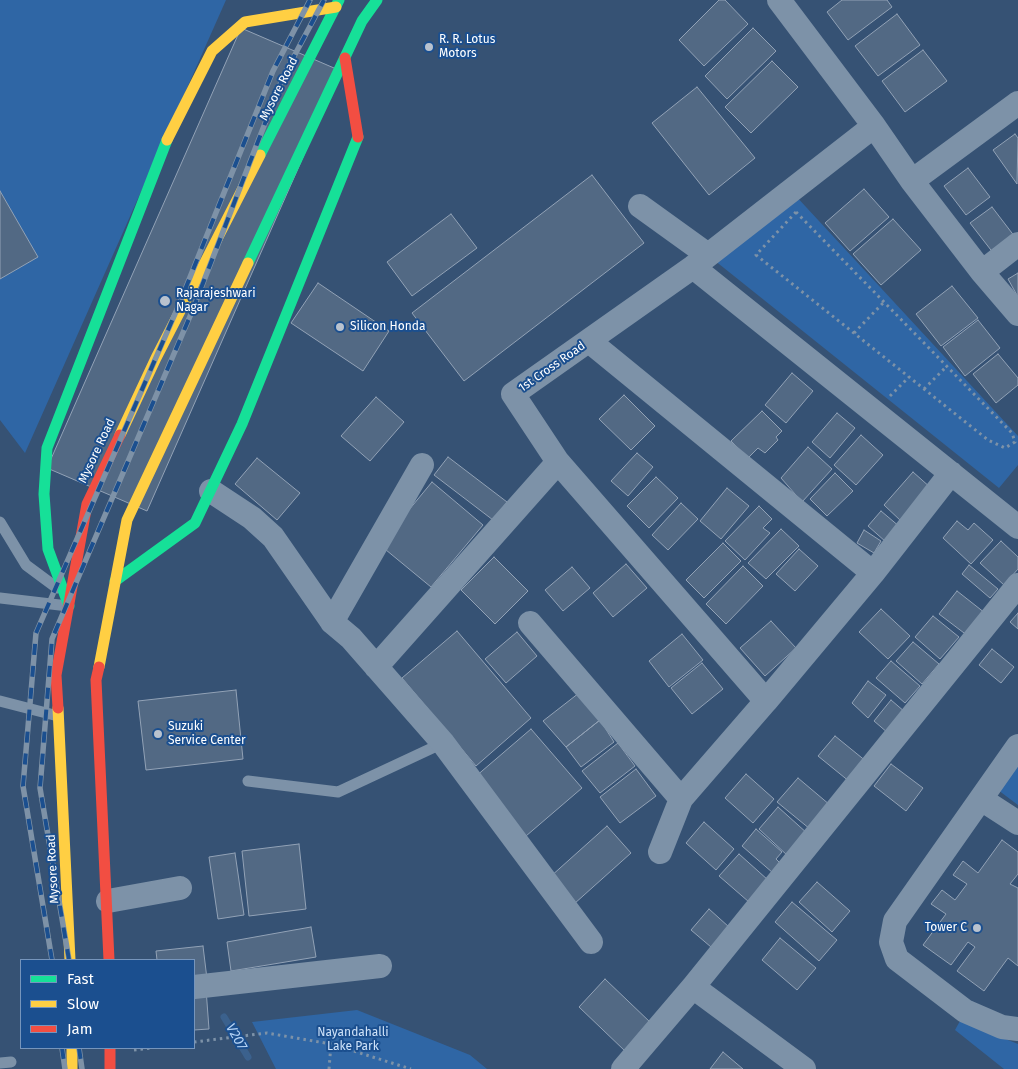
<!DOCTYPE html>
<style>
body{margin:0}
#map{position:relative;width:1018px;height:1069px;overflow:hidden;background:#365274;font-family:"Fira Sans",sans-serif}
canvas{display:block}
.legend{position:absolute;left:20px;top:959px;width:175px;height:90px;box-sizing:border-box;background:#1b4f8f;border:1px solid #7695bc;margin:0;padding:6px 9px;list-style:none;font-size:15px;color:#fff}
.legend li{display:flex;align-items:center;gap:10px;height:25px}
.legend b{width:25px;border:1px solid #7695bc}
</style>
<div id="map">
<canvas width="1018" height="1069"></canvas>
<ul class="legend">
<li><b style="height:6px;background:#16e098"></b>Fast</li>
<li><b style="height:6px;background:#ffcf43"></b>Slow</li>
<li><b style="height:6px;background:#f24e42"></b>Jam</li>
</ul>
</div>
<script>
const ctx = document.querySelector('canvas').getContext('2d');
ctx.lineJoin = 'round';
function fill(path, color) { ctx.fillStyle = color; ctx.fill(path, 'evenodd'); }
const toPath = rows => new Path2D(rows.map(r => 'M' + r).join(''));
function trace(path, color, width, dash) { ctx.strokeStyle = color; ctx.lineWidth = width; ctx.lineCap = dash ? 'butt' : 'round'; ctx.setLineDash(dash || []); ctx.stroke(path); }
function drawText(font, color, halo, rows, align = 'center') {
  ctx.font = font + ' "Fira Sans",sans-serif'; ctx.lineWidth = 4; ctx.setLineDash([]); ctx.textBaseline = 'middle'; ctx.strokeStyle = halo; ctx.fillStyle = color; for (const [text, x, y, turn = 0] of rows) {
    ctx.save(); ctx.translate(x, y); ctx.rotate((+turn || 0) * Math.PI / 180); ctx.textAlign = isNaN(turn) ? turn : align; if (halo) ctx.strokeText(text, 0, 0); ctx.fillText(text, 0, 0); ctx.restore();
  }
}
fill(toPath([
 [0,0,226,0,25,453,0,420],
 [794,194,1018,436,1018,465,999,488,714,260],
 [1018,763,1018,805,998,790],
 [357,1010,470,1055,487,1069,276,1069,252,1022],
 [960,1021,1018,1044,1018,1069,1004,1069,955,1030]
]), '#2f66a5');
trace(toPath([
 [224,1017,248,1057]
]), '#3b618d', 7);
const building = toPath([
 [719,0,725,0,748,24,704,66,679,40,719,0],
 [842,0,887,0,892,7,848,40,827,12,842,0],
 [897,14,920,45,878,76,855,46,897,14],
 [241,28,341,71,147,511,47,468,241,28],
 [753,28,776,51,727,99,705,76,753,28],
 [923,50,947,81,905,112,882,81,923,50],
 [772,61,798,87,751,133,725,107,772,61],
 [697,87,755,158,709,195,652,123,697,87],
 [1015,134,1018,138,1017,184,993,150,1015,134],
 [968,168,990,197,966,215,944,186,968,168],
 [592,175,644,243,464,381,412,313,592,175],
 [864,189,889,217,850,251,825,223,864,189],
 [0,191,38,257,0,279,0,191],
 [992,207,1015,237,994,254,970,223,992,207],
 [451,214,477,248,412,296,387,262,451,214],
 [893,219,921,250,881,285,853,254,893,219],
 [1018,273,1018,297,1008,279,1018,273],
 [318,283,389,331,363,371,291,323,318,283],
 [952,286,978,318,941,346,916,314,952,286],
 [978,320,1000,348,965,376,943,347,978,320],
 [998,354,1018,378,1018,385,996,403,973,374,998,354],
 [792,373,813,391,786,423,765,405,792,373],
 [624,395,655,426,631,450,599,419,624,395],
 [376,397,404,422,370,461,341,436,376,397],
 [762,411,782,431,776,437,778,440,765,453,758,448,748,458,731,441,762,411],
 [837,413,855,428,830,458,812,442,837,413],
 [861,435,883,455,856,485,834,465,861,435],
 [808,447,832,469,802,502,781,478,808,447],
 [637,453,653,467,628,496,611,481,637,453],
 [448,457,507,502,493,520,434,475,448,457],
 [257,458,300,493,277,520,235,484,257,458],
 [913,472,931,488,901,521,884,505,913,472],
 [835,473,853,491,827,516,810,499,835,473],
 [656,477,678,498,649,528,627,506,656,477],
 [432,482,483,525,431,587,380,545,432,482],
 [727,488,749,506,721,539,700,521,727,488],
 [681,503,698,519,668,550,652,535,681,503],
 [759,506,772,519,763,528,770,533,745,560,725,541,759,506],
 [881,511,900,527,886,542,868,526,881,511],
 [957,521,968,530,974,523,993,540,971,564,943,538,957,521],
 [781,529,799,546,766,579,748,563,781,529],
 [864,530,881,541,874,553,857,543,864,530],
 [1001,541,1018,557,1018,569,1004,585,980,563,1001,541],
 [723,543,741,561,704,598,686,580,723,543],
 [799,549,818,566,795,591,776,574,799,549],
 [494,557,528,591,495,624,461,590,494,557],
 [626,564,647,588,613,617,593,593,626,564],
 [969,565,998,589,990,598,962,574,969,565],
 [743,566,763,586,726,624,706,604,743,566],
 [572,567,590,588,563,611,545,590,572,567],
 [957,591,985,613,968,636,939,614,957,591],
 [881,609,910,636,888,659,859,632,881,609],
 [1018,613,1018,629,1010,622,1018,613],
 [933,616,959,637,940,659,915,637,933,616],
 [771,621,796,648,765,676,740,648,771,621],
 [457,631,531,718,476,766,402,678,457,631],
 [517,632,537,656,506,683,485,659,517,632],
 [682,634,703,660,669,687,649,661,682,634],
 [913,642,939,664,922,684,896,661,913,642],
 [992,649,1014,667,1001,683,979,665,992,649],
 [891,661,920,686,905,703,876,678,891,661],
 [702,663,723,689,692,714,671,688,702,663],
 [868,681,886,695,868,718,852,703,868,681],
 [236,690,243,759,146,770,138,701,236,690],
 [579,693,600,720,566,747,543,721,579,693],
 [891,700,905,712,888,733,874,721,891,700],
 [600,720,614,742,581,767,566,747,600,720],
 [531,729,582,788,526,836,475,777,531,729],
 [835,736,867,762,850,782,818,756,835,736],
 [618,743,635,766,600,793,582,771,618,743],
 [891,764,923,788,906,811,874,786,891,764],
 [636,769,656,796,620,823,600,797,636,769],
 [746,774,774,799,753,823,725,798,746,774],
 [798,778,830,805,810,829,777,802,798,778],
 [778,807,808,834,788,856,759,829,778,807],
 [704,822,734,849,716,870,686,843,704,822],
 [607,826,631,853,574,904,550,877,607,826],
 [756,829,782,852,776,859,781,864,773,873,742,846,756,829],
 [1002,840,1018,852,1018,874,1010,884,1018,888,1018,966,1008,958,984,991,957,971,975,947,968,942,951,965,923,945,946,914,931,904,942,890,955,900,967,884,953,875,963,861,978,873,1002,840],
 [299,844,306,909,249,916,242,851,299,844],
 [235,853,244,915,218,919,209,857,235,853],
 [739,854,768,880,749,902,719,876,739,854],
 [817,882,850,911,832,932,799,902,817,882],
 [792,902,837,940,819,961,775,922,792,902],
 [709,909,729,927,711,947,691,930,709,909],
 [311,927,316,957,231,971,227,942,311,927],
 [780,938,816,968,797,990,762,960,780,938],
 [203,946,207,979,194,981,194,960,157,960,156,951,203,946],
 [605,979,651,1023,625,1051,579,1007,605,979],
 [206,989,209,1029,194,1030,194,991,206,989],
 [723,1052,743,1069,710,1069,723,1052]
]);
fill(building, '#526984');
trace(building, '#92a2b6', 1);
trace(toPath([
 [796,212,1012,433,1015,442,1005,448,988,440,756,255,796,212],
 [854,333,884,302],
 [924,389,947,366],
 [890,396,909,377],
 [194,1042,267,1033,331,1044,411,1069],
 [134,1050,151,1048],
 [329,1069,331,1044]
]), '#7d92a8', 3, [2.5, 4]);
trace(toPath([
 [0,522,26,565,57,588],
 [0,598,68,606],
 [0,701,58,716],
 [248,781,338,792,443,743],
 [0,1063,11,1062]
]), '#7d92a8', 11);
trace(toPath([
 [779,0,874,126,912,181,982,272,1018,314],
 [912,181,1018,103],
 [640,206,708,255],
 [693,267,1018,527],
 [982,272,1018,244],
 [589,341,873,573],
 [558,462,766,701,681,799,660,852],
 [211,491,252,518,273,537,332,622,351,638,443,743,591,942],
 [332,622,422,465],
 [530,623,681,799],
 [376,667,558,462,513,394,693,267,874,126],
 [766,701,873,573,951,473],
 [1018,746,895,921,891,942,897,959,965,1011,1002,1027,1018,1029],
 [981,799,1018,823],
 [108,901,180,888],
 [194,987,380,966],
 [693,987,804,1069],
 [623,1069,693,987,1018,585]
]), '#7d92a8', 24);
trace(toPath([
 [260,155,339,0],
 [248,263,362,21,377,0],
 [115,581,195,523,242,424,358,137],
 [69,606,48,549,44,494,47,448,167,140]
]), '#16e098', 11);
trace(toPath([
 [167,140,212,51,245,22,336,7],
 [120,435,156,358,260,155],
 [99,667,127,520,248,263],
 [58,708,70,960],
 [72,1048,72,1069]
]), '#ffcf43', 11);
trace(toPath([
 [345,58,358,137],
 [99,667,96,680,109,960],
 [58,708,56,675,87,504,120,435],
 [110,1048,110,1069]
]), '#f24e42', 11);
const rail = toPath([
 [52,960,23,786,36,633,178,307,273,71,310,0],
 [69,960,40,788,52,639,191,314,283,77,324,0],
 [62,1048,65,1069],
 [79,1048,82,1069]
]);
trace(rail, '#7e92a7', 5.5);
trace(rail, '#1b4f8f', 4, [11]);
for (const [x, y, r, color] of [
 [429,47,5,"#b9c2ce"],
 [165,301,6,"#b9c2ce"],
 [340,327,5,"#b9c2ce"],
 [158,734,5,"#b9c2ce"],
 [977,928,5,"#b9c2ce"]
]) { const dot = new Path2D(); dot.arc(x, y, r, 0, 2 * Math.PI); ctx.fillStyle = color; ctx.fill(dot); trace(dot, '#1b4f8f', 2); }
drawText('12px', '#fff', '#1b4f8f', [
 ["R. R. Lotus",439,40],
 ["Motors",439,54],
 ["Rajarajeshwari",176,294],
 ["Nagar",176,308],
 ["Silicon Honda",350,327],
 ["Suzuki",168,727],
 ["Service Center",168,741],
 ["Tower C",967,928,"right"]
], 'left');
drawText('12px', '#fff', '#1b4f8f', [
 ["Mysore Road",279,89,-63],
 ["1st Cross Road",552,367,-35],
 ["Mysore Road",97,451,-65],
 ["Mysore Road",53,869,-93]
]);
drawText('12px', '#cfe3fa', '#1b4f8f', [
 ["Nayandahalli",353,1033],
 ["Lake Park",353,1047]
]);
drawText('italic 14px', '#b5d3f5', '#1b4f8f', [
 ["V207",236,1037,60]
]);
</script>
